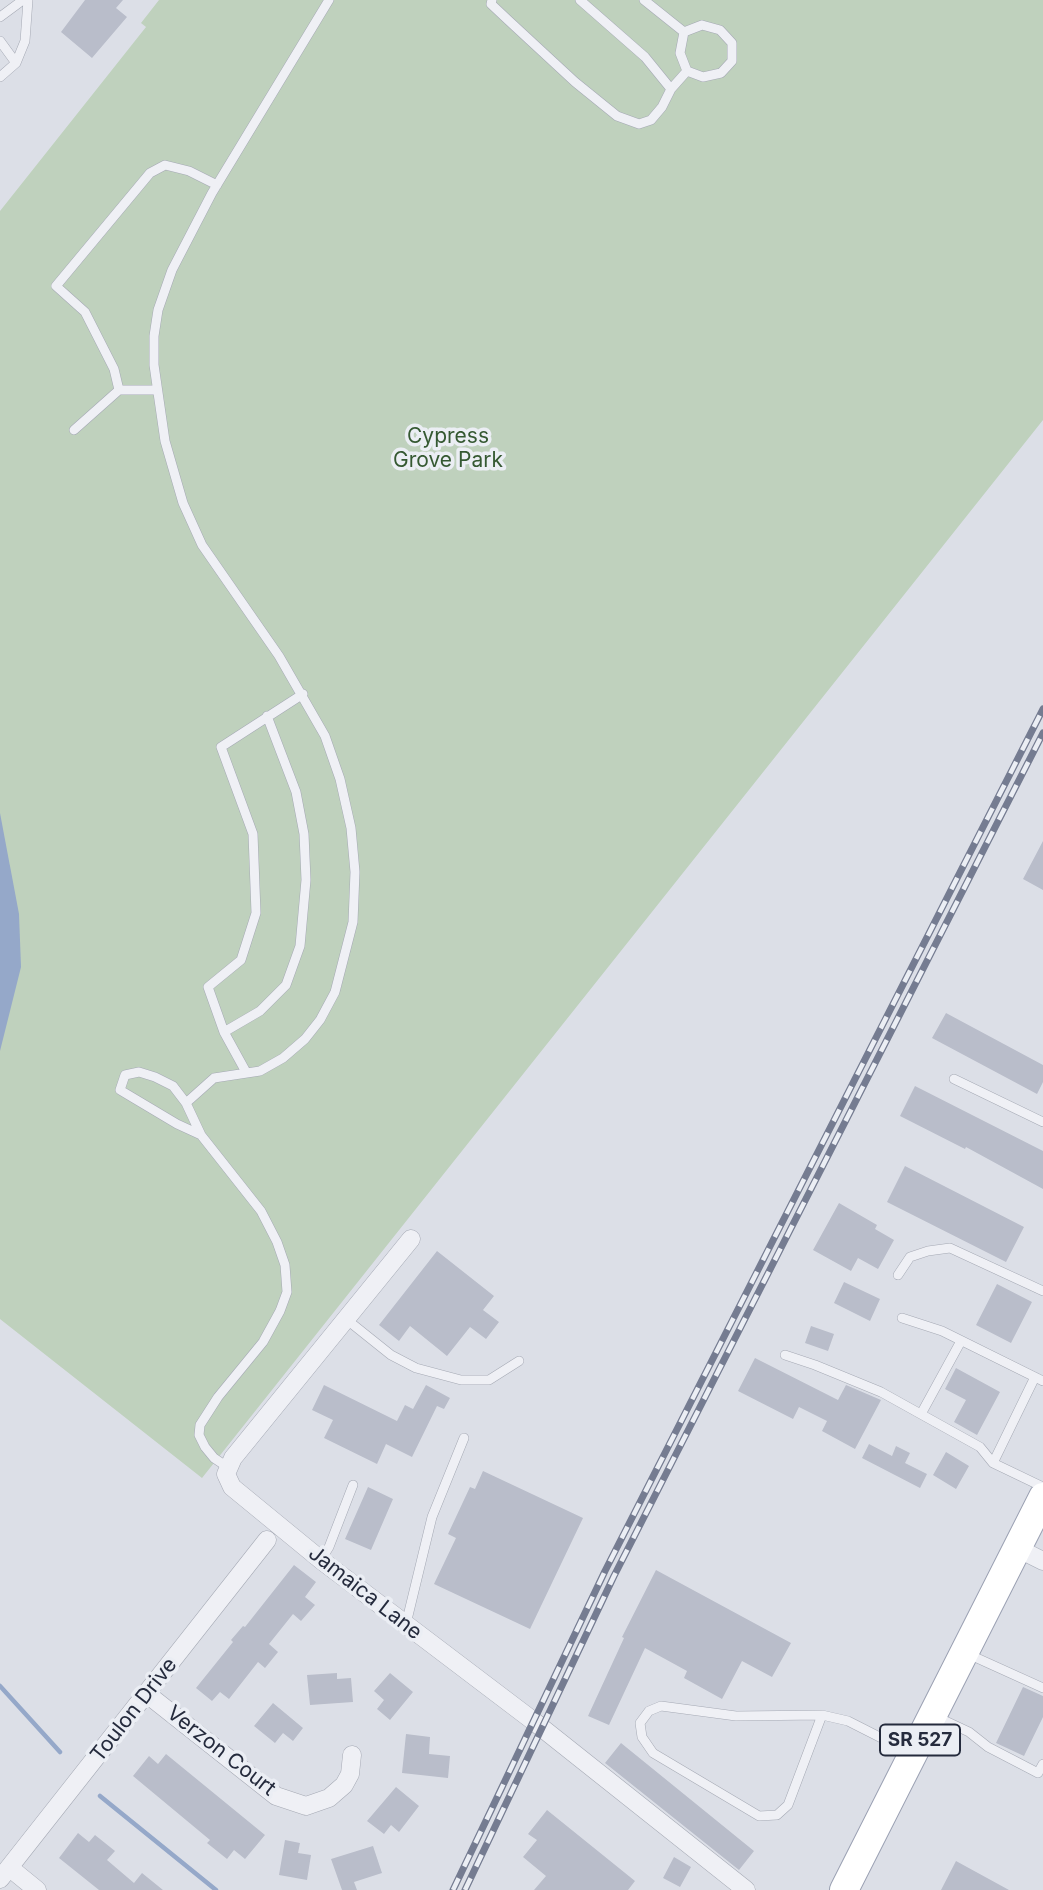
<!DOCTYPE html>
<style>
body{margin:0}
canvas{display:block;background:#dcdfe7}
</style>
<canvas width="1043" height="1890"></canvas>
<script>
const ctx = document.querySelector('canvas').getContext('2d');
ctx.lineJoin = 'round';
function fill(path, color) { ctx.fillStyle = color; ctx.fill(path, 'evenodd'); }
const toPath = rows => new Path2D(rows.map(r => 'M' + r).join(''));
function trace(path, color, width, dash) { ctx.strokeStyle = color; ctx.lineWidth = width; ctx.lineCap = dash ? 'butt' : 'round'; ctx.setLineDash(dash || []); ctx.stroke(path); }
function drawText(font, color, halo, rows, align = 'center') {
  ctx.font = font + ' Inter,sans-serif'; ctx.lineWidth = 7; ctx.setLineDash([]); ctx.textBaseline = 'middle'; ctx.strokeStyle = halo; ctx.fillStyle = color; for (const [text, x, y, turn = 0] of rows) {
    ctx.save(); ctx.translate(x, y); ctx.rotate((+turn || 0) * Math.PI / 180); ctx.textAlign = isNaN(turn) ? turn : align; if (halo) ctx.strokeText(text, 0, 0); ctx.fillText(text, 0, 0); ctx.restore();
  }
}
fill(toPath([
 [159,0,1043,0,1043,420,202,1478,0,1319,0,211,146,27,141,23]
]), '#bfd1bd');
fill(toPath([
 [0,813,19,914,21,967,0,1051]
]), '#95a8c9');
trace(toPath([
 [0,1686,60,1752],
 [100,1796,216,1890]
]), '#95a8c9', 4.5);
fill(toPath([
 [85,0,123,0,116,8,127,17,92,58,61,32],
 [1043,841,1043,890,1023,879],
 [946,1013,1043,1065,1043,1082,1037,1094,932,1038],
 [915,1086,1043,1151,1043,1189,966,1147,965,1149,900,1116],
 [905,1166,1024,1227,1006,1262,887,1202],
 [839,1203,877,1225,875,1229,894,1240,878,1269,858,1258,851,1271,813,1250],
 [437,1251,494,1296,483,1310,499,1322,486,1339,470,1327,447,1356,410,1326,399,1341,379,1325],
 [844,1282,880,1299,870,1321,834,1303],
 [997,1284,1032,1302,1011,1343,976,1325],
 [811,1326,834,1334,828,1351,805,1343],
 [755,1358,838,1400,846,1385,881,1400,855,1449,822,1431,827,1421,799,1407,793,1419,738,1391],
 [956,1368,1000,1392,977,1435,954,1422,966,1400,945,1389],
 [324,1385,397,1421,405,1405,413,1409,426,1385,450,1398,444,1409,437,1406,412,1457,386,1444,377,1464,324,1438,333,1420,312,1410],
 [869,1444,892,1456,896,1446,910,1453,905,1463,927,1474,920,1488,862,1458],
 [946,1452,969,1466,956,1489,933,1475],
 [483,1471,583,1518,530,1629,434,1584,456,1538,448,1534,470,1487,475,1489],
 [368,1487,393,1499,371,1550,345,1539],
 [294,1565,316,1582,305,1597,315,1605,301,1621,293,1614,269,1644,278,1652,265,1668,258,1662,229,1699,220,1692,212,1701,196,1688,233,1642,231,1640,243,1626,245,1627],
 [656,1570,791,1643,772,1677,742,1661,722,1699,684,1678,687,1671,645,1648,609,1725,588,1716,624,1638,622,1637],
 [337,1673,337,1679,351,1678,353,1702,310,1705,307,1675],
 [390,1673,413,1692,390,1720,377,1709,384,1700,374,1691],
 [1023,1687,1043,1696,1043,1717,1024,1756,996,1743],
 [273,1703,303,1728,293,1741,283,1733,275,1743,254,1726],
 [406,1734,430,1737,429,1754,450,1756,448,1778,402,1773],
 [621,1743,754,1851,739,1870,605,1763],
 [166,1754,265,1835,245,1859,234,1850,227,1859,207,1843,210,1840,133,1776,149,1756,158,1764],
 [396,1787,419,1806,399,1832,391,1825,384,1834,367,1821],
 [547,1810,635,1881,628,1890,534,1890,546,1876,523,1857,537,1840,528,1834],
 [78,1833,89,1842,95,1835,115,1851,107,1860,134,1883,142,1873,163,1890,99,1890,59,1858],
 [285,1840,300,1843,298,1853,311,1855,307,1880,279,1875],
 [373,1846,382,1873,354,1882,357,1890,342,1890,331,1859],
 [674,1857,691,1867,680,1887,663,1878],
 [956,1861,1009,1890,941,1890]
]), '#b9bdca');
const lane = toPath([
 [492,0,491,4,508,20,575,82,617,116,639,124,651,120,662,107,671,89,687,71],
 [580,0,645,57,671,89],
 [644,0,684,32],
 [0,17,23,0],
 [702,25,720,30,732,43,732,61,721,73,703,77,687,71,680,53,684,32,702,25],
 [0,41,16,63],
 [0,77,16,63,25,41,28,0],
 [119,390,157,390],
 [74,430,119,390,114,369,85,312,56,286,150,173,165,165,189,171,217,185],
 [224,1032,260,1011,286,985,300,946,306,880,304,834,296,792,267,716],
 [246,1072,224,1032,208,987,241,960,256,913,253,834,221,747,303,694],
 [954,1079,1043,1122],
 [186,1103,214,1078,260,1071,283,1058,305,1039,320,1020,335,992,353,922,355,872,351,828,340,779,325,736,279,656,202,545,183,503,165,441,154,365,154,336,158,310,172,270,212,193,329,0],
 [201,1135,177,1124,120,1090,125,1075,139,1072,155,1077,173,1086,186,1103,201,1135,261,1211,277,1242,285,1265,287,1292,280,1311,263,1342,218,1397,200,1425,199,1435,205,1447,214,1458,229,1468],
 [898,1275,910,1257,928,1251,950,1248,1043,1291],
 [902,1318,942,1331,1043,1381],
 [346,1319,391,1355,416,1368,461,1380,489,1380,519,1361],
 [785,1355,815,1365,881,1392,980,1447,993,1463,1043,1487],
 [921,1414,961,1341],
 [993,1463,1035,1377],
 [321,1560,329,1547,353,1485],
 [406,1624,432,1517,464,1438],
 [968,1654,1043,1688],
 [822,1715,788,1805,777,1815,759,1816,653,1753,642,1737,640,1723,649,1711,661,1706,736,1716,822,1715,848,1721,911,1753],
 [937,1717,969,1732,988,1747,1038,1773,1043,1764]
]);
const street = toPath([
 [411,1239,233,1458,226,1474,232,1487,321,1560,532,1720,746,1890],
 [1017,1548,1043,1561],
 [147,1694,276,1796,306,1806,329,1798,344,1785,350,1774,352,1755],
 [10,1868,37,1890],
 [0,1879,267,1540]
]);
const primary = toPath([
 [844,1890,1043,1497]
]);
trace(lane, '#a5a9b4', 10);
trace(street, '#a5a9b4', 19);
trace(primary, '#9ba1b3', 30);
trace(lane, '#eff0f5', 9);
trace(street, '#eff0f5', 18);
trace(primary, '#fff', 28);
const rail = toPath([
 [453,1890,605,1571,1043,709],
 [465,1890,614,1576,1043,733]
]);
trace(rail, '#757c91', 7);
trace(rail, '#ebeef4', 4.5, [13]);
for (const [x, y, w] of [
 [920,1740,80]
]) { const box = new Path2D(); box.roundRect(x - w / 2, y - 15.5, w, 31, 5); ctx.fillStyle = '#ebeef4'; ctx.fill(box); trace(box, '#252b3d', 2); }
drawText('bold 19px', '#252b3d', null, [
 ["SR 527",920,1740]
]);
drawText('21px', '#355932', '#ebeef4', [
 ["Cypress",448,437],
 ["Grove Park",448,461]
]);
drawText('21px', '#252b3d', '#ebeef4', [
 ["Jamaica Lane",365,1593,38],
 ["Toulon Drive",134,1710,-52],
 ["Verzon Court",221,1751,38]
]);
</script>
